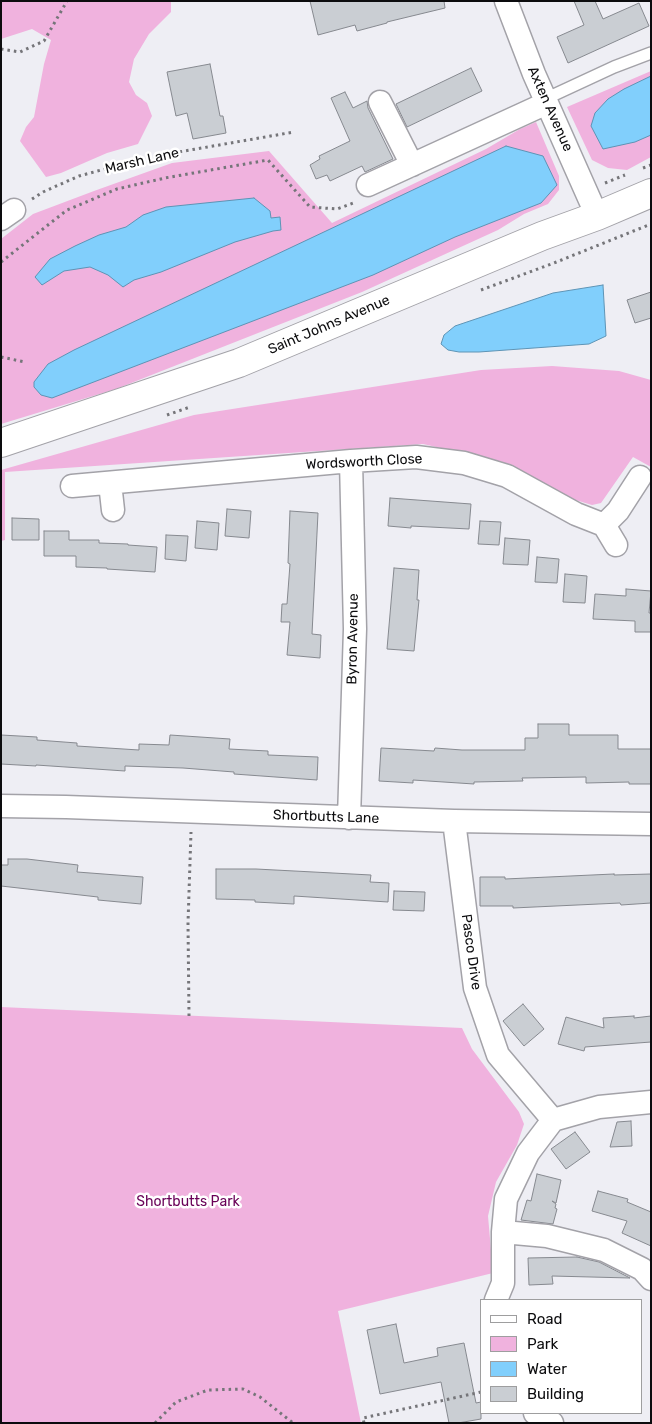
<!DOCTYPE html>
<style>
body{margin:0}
#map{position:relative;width:652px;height:1424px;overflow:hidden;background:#eeeef4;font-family:Rubik,sans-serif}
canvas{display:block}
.frame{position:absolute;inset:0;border:2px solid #0c0c0e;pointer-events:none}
.legend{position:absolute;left:480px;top:1299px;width:162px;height:115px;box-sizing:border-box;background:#fff;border:1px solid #9e9e9f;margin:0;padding:6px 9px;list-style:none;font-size:15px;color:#0c0c0e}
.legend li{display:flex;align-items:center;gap:10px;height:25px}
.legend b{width:25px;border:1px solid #9e9e9f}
</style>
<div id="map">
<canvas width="652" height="1424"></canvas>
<div class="frame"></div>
<ul class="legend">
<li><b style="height:6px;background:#fff"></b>Road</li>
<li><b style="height:14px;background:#f0b2de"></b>Park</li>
<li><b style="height:14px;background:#81cffc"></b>Water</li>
<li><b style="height:14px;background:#caced3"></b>Building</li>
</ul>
</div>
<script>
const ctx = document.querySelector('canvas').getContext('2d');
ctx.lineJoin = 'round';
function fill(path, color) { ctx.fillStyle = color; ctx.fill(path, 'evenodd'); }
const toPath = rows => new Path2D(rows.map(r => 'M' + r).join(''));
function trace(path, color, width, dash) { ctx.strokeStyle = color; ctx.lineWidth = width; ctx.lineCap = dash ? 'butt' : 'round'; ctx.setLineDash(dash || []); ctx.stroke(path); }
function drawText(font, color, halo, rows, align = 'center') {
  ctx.font = font + ' Rubik,sans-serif'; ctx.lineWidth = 5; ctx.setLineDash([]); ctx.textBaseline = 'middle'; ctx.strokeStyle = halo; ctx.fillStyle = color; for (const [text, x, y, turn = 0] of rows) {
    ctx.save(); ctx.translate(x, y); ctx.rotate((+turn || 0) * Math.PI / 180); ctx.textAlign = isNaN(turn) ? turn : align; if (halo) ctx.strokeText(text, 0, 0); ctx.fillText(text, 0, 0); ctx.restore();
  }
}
fill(toPath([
 [1,1,171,1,171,12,149,34,134,59,129,82,136,95,147,103,152,116,138,144,107,153,61,173,46,177,20,141,26,127,34,117,44,64,51,40,32,29,1,39],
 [651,71,651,157,627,170,608,168,592,160,567,107],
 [536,122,559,176,559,190,548,204,524,214,498,230,362,292,116,389,1,424,1,239,33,214,94,191,172,163,269,151,332,223,486,149,520,129],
 [552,366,619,371,651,380,651,467,633,457,601,503,592,505,569,498,503,462,423,444,5,472,5,540,1,541,1,470,194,415,481,370],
 [1,1007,462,1028,472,1049,519,1112,524,1124,517,1145,496,1182,488,1216,493,1273,338,1311,361,1423,1,1423]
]), '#f0b2de');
const water = toPath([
 [651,76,651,135,635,142,603,149,591,126,595,113,608,99,624,89,651,76],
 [506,146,543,156,557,185,541,203,455,237,373,275,52,398,41,395,34,387,34,382,48,364,74,350,506,146],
 [254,198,270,211,271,218,280,217,281,230,273,231,235,242,161,272,134,280,123,287,108,275,90,267,64,271,42,285,35,277,50,259,75,246,99,235,126,227,143,215,166,207,254,198],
 [603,285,606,336,589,344,479,352,459,352,448,350,441,344,444,335,455,326,553,293,603,285]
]);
fill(water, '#81cffc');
trace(water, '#5e94b5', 1);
const building = toPath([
 [310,1,444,1,445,8,387,22,387,23,357,31,355,25,318,35,310,1],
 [574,1,595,1,603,19,639,3,649,26,568,63,557,37,584,25,574,1],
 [210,64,220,116,223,116,226,133,193,139,187,113,176,116,167,72,210,64],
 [471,68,482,91,407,127,396,104,471,68],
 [345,92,353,108,367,101,368,108,393,159,365,172,362,166,330,181,327,175,316,179,310,165,320,159,319,156,350,141,331,98,345,92],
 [651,292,651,318,635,323,627,300,651,292],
 [390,498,471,504,469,529,411,526,411,528,388,526,390,498],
 [227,509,251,511,249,538,225,536,227,509],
 [290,511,318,513,312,634,321,635,320,658,287,655,290,622,281,622,282,604,287,604,290,564,288,563,290,511],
 [12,518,39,519,39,540,12,540,12,518],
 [197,521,219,523,217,550,195,548,197,521],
 [480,521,501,522,499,545,478,544,480,521],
 [44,531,69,531,69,540,99,540,99,543,128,544,128,545,157,547,155,572,107,569,107,568,76,567,76,556,44,556,44,531],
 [166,535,188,536,186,561,165,559,166,535],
 [505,538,530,540,528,565,503,564,505,538],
 [537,557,559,559,557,583,535,582,537,557],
 [394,568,419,570,417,600,419,600,414,651,387,649,394,568],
 [565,574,587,576,585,603,563,602,565,574],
 [626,589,651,591,649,613,651,613,651,632,635,632,635,621,593,619,595,594,626,596,626,589],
 [538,724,569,724,569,735,618,735,618,749,651,749,651,784,629,784,629,782,586,783,586,777,522,778,523,781,474,782,474,784,413,780,413,783,379,781,381,748,434,751,435,748,462,750,525,750,525,738,538,738,538,724],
 [1,735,37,737,37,740,77,743,77,746,139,750,139,744,169,745,170,735,230,739,229,749,268,751,268,755,318,757,317,780,234,774,234,772,183,768,125,766,125,771,36,765,36,766,1,764,1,735],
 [8,859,27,859,78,865,77,872,143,877,141,904,98,900,98,897,1,886,1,865,8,865,8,859],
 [216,869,256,869,371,875,370,882,389,883,388,902,294,896,294,904,255,902,255,900,216,899,216,869],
 [614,874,614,875,651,874,651,903,621,905,620,903,513,908,513,906,480,906,480,877,505,877,505,879,614,874],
 [394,891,425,892,424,911,393,910,394,891],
 [523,1004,544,1029,524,1046,503,1021,523,1004],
 [634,1016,634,1018,651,1016,651,1042,585,1047,584,1051,558,1044,566,1017,604,1028,603,1018,634,1016],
 [631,1121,632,1146,610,1147,617,1122,631,1121],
 [575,1132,590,1152,566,1169,551,1149,575,1132],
 [537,1174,561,1180,556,1203,552,1201,556,1204,555,1208,557,1209,553,1224,521,1220,527,1200,531,1201,537,1174],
 [598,1191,628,1199,627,1202,651,1212,651,1246,622,1233,627,1221,592,1211,598,1191],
 [577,1257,599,1262,630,1278,552,1276,553,1284,529,1285,528,1258,577,1257],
 [396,1324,404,1363,438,1356,437,1348,464,1343,476,1403,481,1402,481,1419,458,1423,449,1423,441,1382,380,1394,367,1330,396,1324]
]);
fill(building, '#caced3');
trace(building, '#86898f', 1);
const service = toPath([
 [545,99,614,67,651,53]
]);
const minor = toPath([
 [506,1,534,74,597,216],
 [380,102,412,165],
 [368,185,547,103],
 [1,219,14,210],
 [110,483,113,510],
 [72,486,351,461,416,457,464,463,507,476,576,514,604,525,616,545],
 [604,525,618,511,640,477],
 [1,806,66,807,454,821,651,824],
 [349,818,355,629,351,461],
 [454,821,475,988,498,1055,553,1120],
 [503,1232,547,1236,604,1250,642,1269,651,1279],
 [496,1300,503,1283,503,1232,506,1199,528,1153,553,1120,599,1107,651,1102],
 [535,1413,552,1423]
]);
const trunk = toPath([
 [1,443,239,363,542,236,597,216,651,193]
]);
trace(service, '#a3a2a8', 14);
trace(minor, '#a3a2a8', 25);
trace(trunk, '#a3a2a8', 30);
trace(toPath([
 [1,49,20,52,44,41,67,1],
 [643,168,651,165],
 [605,183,625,175],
 [32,199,43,192,79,176,120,165,167,154,294,132],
 [1,262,67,210,117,189,165,178,268,160,310,207,337,209,356,202],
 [481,290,554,263,651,224],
 [1,357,25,362],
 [167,415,190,407],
 [189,1016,188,923,191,832],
 [155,1423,176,1402,208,1390,243,1389,260,1397,293,1423],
 [364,1423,363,1418,481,1392]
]), '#757579', 3, [2.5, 4]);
trace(service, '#fff', 11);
trace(minor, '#fff', 22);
trace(trunk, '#fff', 28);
drawText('14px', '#0c0c0e', '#fff', [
 ["Axten Avenue",550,109,66],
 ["Marsh Lane",142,161,-13],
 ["Saint Johns Avenue",329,325,-23],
 ["Wordsworth Close",364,462,-3],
 ["Byron Avenue",353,639,-89],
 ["Shortbutts Lane",326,817,2],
 ["Pasco Drive",471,952,82]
]);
drawText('14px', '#690157', '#fff', [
 ["Shortbutts Park",188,1202]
]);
</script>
